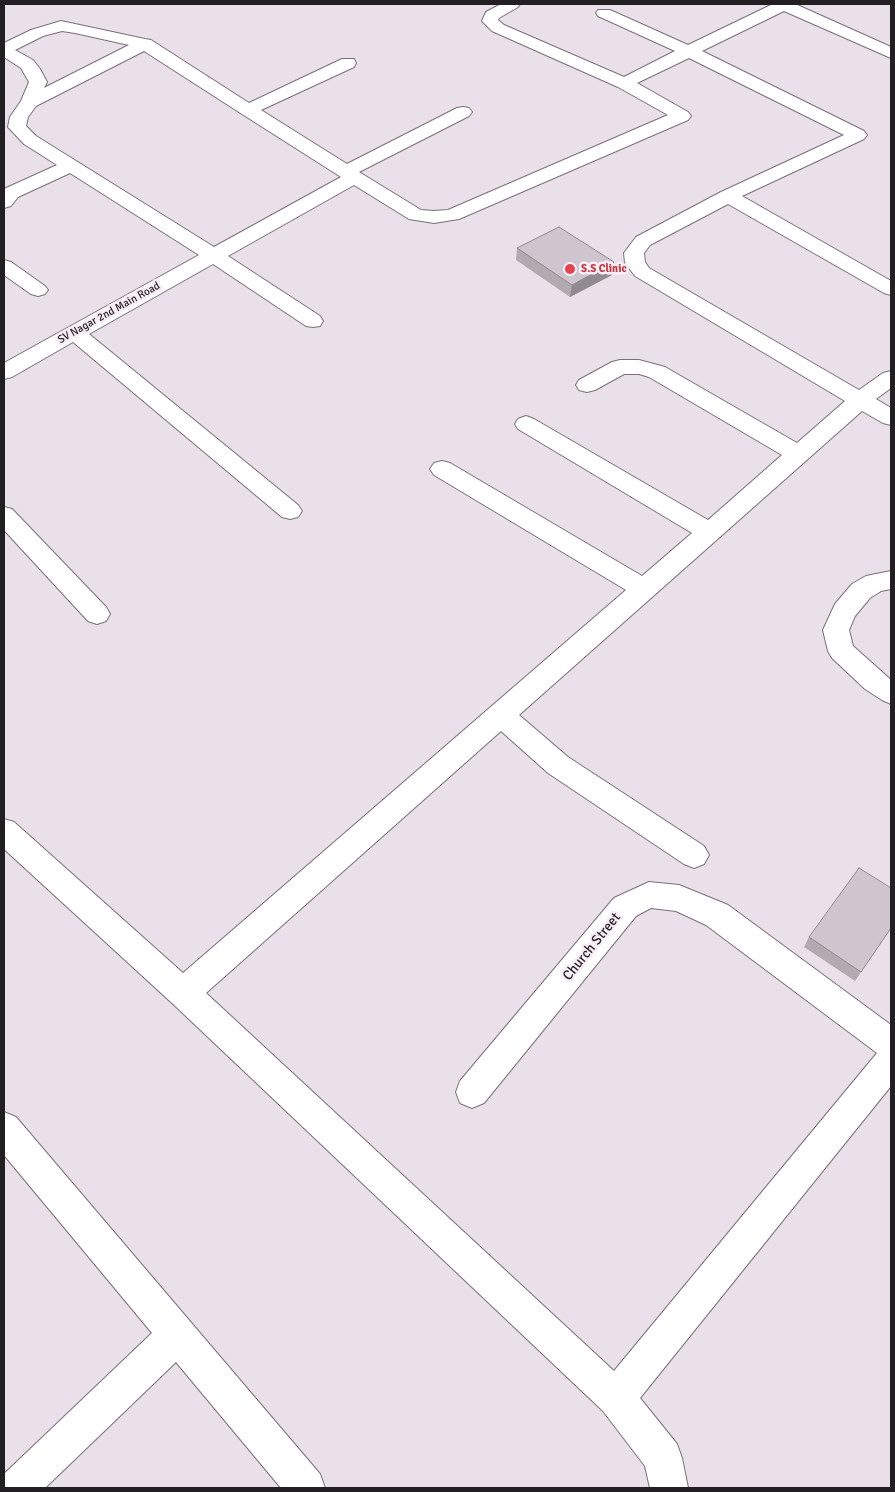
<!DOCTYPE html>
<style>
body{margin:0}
#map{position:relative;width:895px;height:1492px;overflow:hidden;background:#eae0e9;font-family:Signika,sans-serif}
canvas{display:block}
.frame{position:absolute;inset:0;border:5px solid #221f22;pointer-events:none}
</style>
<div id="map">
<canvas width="895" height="1492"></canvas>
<div class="frame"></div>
</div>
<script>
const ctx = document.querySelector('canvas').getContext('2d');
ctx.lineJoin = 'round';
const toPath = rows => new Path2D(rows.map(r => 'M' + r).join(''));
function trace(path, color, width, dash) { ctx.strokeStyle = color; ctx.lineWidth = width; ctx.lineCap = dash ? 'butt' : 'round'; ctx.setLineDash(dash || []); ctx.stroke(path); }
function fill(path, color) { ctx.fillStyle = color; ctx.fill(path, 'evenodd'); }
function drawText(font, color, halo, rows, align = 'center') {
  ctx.font = font + ' Signika,sans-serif'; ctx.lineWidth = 5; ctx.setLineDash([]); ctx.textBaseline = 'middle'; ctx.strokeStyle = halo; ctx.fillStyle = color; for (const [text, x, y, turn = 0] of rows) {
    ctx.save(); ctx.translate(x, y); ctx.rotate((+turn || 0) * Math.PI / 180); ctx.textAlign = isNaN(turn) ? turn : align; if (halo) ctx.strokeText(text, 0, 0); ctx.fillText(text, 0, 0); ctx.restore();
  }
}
const minor = toPath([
 [501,4,520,4,518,7,499,18,498,20,504,25,624,77,675,51,598,16,596,13,598,10,610,10,688,45,773,4,795,4,891,47,891,58,784,11,702,51,864,131,867,135,864,139,742,196,891,281,891,295,884,293,728,204,650,245,644,253,645,262,649,268,859,390,883,373,891,371,891,388,876,399,891,408,891,425,883,423,862,411,519,715,568,757,704,846,709,855,704,864,694,868,684,864,548,773,501,731,206,993,614,1371,877,1053,706,925,676,911,651,908,636,916,484,1103,472,1108,460,1103,456,1092,460,1081,614,898,649,882,679,885,728,905,891,1025,891,1086,640,1398,677,1444,682,1458,688,1488,650,1488,645,1466,603,1411,172,1003,4,849,4,819,14,822,183,973,626,590,434,475,430,469,434,463,442,461,450,463,642,576,692,533,518,429,515,424,518,419,526,416,534,419,708,520,782,455,649,377,639,374,624,374,595,390,587,392,579,390,576,385,579,380,612,362,620,360,639,360,665,367,797,443,845,401,635,276,625,263,624,253,636,237,721,192,844,135,689,58,637,83,688,112,691,116,688,120,459,219,434,223,409,219,354,185,228,256,320,316,323,321,320,326,313,327,306,326,213,264,89,334,298,505,302,511,298,517,290,519,282,517,73,342,12,377,4,379,4,363,199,255,70,173,18,197,11,206,4,208,4,189,57,165,24,144,8,127,10,117,21,101,29,82,21,68,4,57,4,43,31,30,61,21,145,39,151,40,249,103,342,59,354,59,356,63,354,67,261,110,347,164,457,108,463,107,469,108,472,112,469,116,359,172,421,210,434,211,448,210,668,115,618,87,492,31,482,21,486,12,501,4],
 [62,31,75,33,129,45,44,88,47,82,40,69,33,60,15,50,43,36,62,31],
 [144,51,242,114,341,177,214,247,36,136,26,126,28,117,36,106,144,51],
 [4,260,11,262,45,286,48,290,45,294,38,296,31,294,4,275,4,260],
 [4,507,12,509,106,607,110,614,106,621,97,624,88,621,4,530,4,507],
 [891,571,891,589,881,591,870,598,855,616,849,630,853,646,891,680,891,704,882,700,865,689,832,658,828,651,823,630,835,604,852,584,866,576,891,571],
 [4,1112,16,1117,320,1474,325,1488,281,1488,176,1362,45,1488,4,1488,4,1474,152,1333,4,1155,4,1112]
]);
trace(minor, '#797078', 2);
fill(minor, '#fff');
fill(toPath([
 [517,248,614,262,612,275,570,297,516,260],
 [891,928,855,981,804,947,809,937]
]), '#b2a9b1');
fill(toPath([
 [614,262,612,275,570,297,572,285]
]), '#918a90');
const building = toPath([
 [559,227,614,262,572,285,517,248,559,227],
 [859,868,891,888,891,928,861,972,809,937,859,868]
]);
fill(building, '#cfc5ce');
trace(building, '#918a90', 1);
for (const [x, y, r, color] of [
 [570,269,6,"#e0444e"]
]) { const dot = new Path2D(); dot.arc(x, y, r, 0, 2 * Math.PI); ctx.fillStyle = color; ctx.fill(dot); trace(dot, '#f8edf7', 2); }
drawText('bold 11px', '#be3a42', '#f8edf7', [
 ["S.S Clinic",581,269]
], 'left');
drawText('11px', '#221f22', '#f8edf7', [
 ["SV Nagar 2nd Main Road",109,313,-29]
]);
drawText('14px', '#221f22', '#f8edf7', [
 ["Church Street",592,947,-51]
]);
</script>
